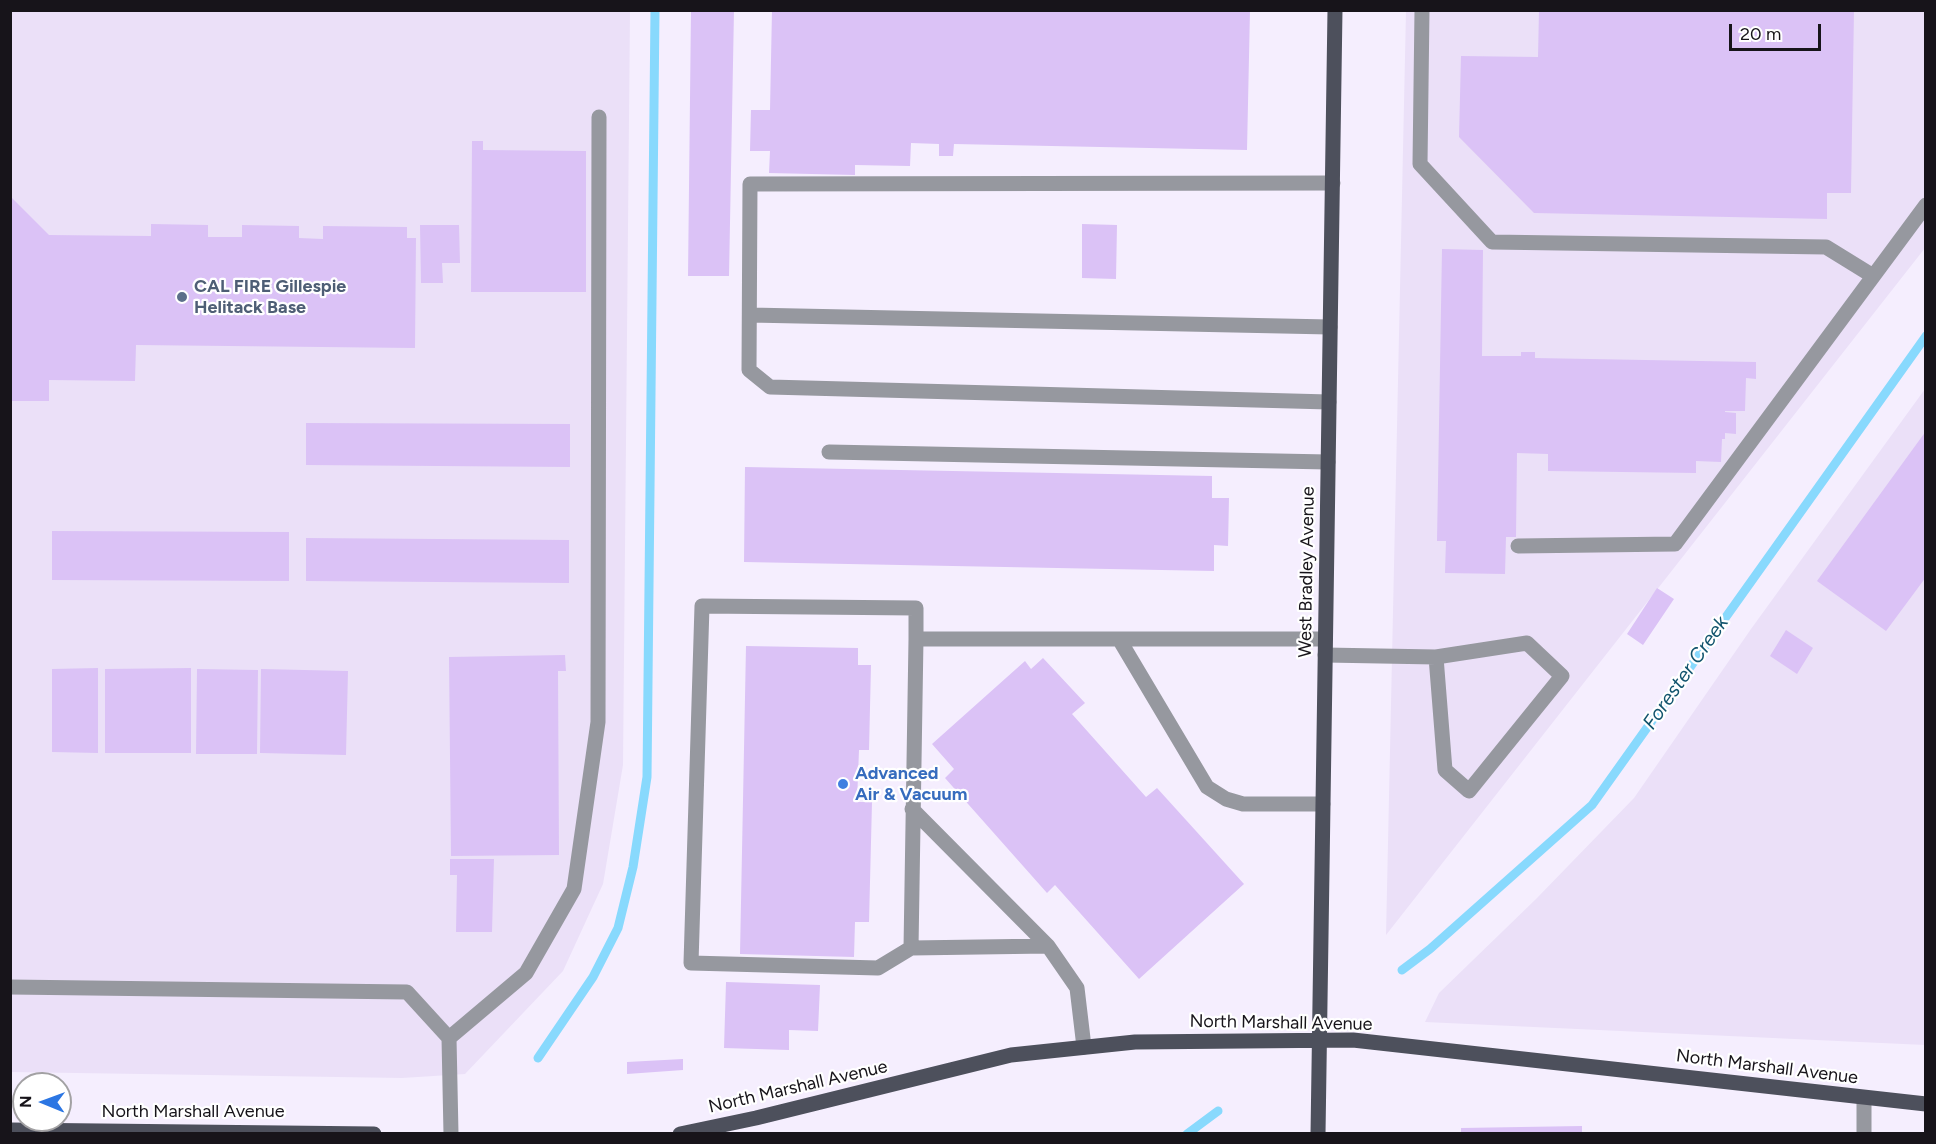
<!DOCTYPE html>
<style>
body{margin:0}
#map{position:relative;width:1936px;height:1144px;overflow:hidden;background:#f5eefe;font-family:Figtree,sans-serif}
canvas{display:block}
.frame{position:absolute;inset:0;border:12px solid #17141a;pointer-events:none}
.north{position:absolute;left:12px;top:1072px;width:60px;height:60px;box-sizing:border-box;background:#fff;border:2px solid #a2a1a3;border-radius:50%;rotate:271deg;font-size:16px;font-weight:700;line-height:24px;text-align:center;color:#17141a}
.north::after{content:'';display:block;margin:auto;width:21px;height:27px;background:#2c76e3;clip-path:polygon(50% 0,100% 100%,50% 72%,0 100%)}
.scale{position:absolute;left:1729px;top:24px;width:92px;height:27px;box-sizing:border-box;border:3px solid #17141a;border-top:0;padding-left:8px;font-size:18px;line-height:21px;white-space:nowrap;color:#17141a;-webkit-text-stroke:4px #fff;paint-order:stroke}
</style>
<div id="map">
<canvas width="1936" height="1144"></canvas>
<div class="frame"></div>
<div class="north">N</div>
<div class="scale">20 m</div>
</div>
<script>
const ctx = document.querySelector('canvas').getContext('2d');
ctx.lineJoin = 'round';
function fill(path, color) { ctx.fillStyle = color; ctx.fill(path, 'evenodd'); }
const toPath = rows => new Path2D(rows.map(r => 'M' + r).join(''));
function trace(path, color, width, dash) { ctx.strokeStyle = color; ctx.lineWidth = width; ctx.lineCap = dash ? 'butt' : 'round'; ctx.setLineDash(dash || []); ctx.stroke(path); }
function drawText(font, color, halo, rows, align = 'center') {
  ctx.font = font + ' Figtree,sans-serif'; ctx.lineWidth = 4.5; ctx.setLineDash([]); ctx.textBaseline = 'middle'; ctx.strokeStyle = halo; ctx.fillStyle = color; for (const [text, x, y, turn = 0] of rows) {
    ctx.save(); ctx.translate(x, y); ctx.rotate((+turn || 0) * Math.PI / 180); ctx.textAlign = isNaN(turn) ? turn : align; if (halo) ctx.strokeText(text, 0, 0); ctx.fillText(text, 0, 0); ctx.restore();
  }
}
fill(toPath([
 [11,11,630,11,623,765,603,884,563,971,465,1074,402,1078,11,1072],
 [1406,11,1925,11,1925,248,1386,935],
 [1925,389,1925,1045,1425,1022,1439,993,1536,899,1634,798,1751,629]
]), '#ebe0f8');
trace(toPath([
 [1402,970,1430,949,1592,805,1926,336],
 [538,1058,593,977,618,928,633,867,647,777,655,10],
 [1187,1134,1218,1111]
]), '#88d9fd', 9);
fill(toPath([
 [691,10,734,10,729,276,688,276],
 [772,10,1250,10,1247,150,954,144,953,156,939,156,939,144,911,143,910,166,855,165,855,175,769,173,770,151,750,151,751,110,770,110],
 [1539,10,1854,10,1851,193,1827,193,1827,219,1534,213,1459,137,1461,56,1538,57],
 [472,141,483,141,483,150,586,151,586,292,471,292],
 [10,196,49,235,151,236,151,224,208,225,208,237,242,237,242,225,299,226,299,238,323,239,323,226,407,227,407,238,416,238,415,348,136,345,135,381,49,380,49,401,10,401],
 [1082,224,1117,225,1116,279,1082,278],
 [420,225,459,225,460,263,442,263,443,283,421,283],
 [1442,249,1483,250,1482,356,1521,356,1521,352,1535,352,1535,358,1756,362,1756,379,1746,378,1745,411,1725,411,1725,412,1736,413,1736,434,1725,433,1725,439,1722,439,1721,462,1696,461,1696,473,1548,471,1548,454,1517,453,1516,537,1506,537,1505,574,1445,573,1446,541,1437,541],
 [306,423,570,424,570,467,306,465],
 [1926,431,1926,577,1886,631,1817,581],
 [745,467,1212,476,1212,498,1229,498,1228,546,1214,545,1214,571,744,562],
 [52,531,289,532,289,581,52,580],
 [306,538,569,540,569,583,306,581],
 [1657,588,1674,599,1643,645,1627,634],
 [1786,630,1813,648,1797,674,1770,656],
 [746,646,858,648,858,665,871,665,869,750,859,750,857,802,872,802,869,922,855,922,854,957,740,954],
 [565,655,566,671,558,671,559,855,451,856,449,657],
 [1043,658,1085,703,1072,714,1146,797,1157,788,1244,884,1139,979,1055,885,1047,893,945,778,954,769,932,744,1025,661,1031,669],
 [98,668,98,753,52,752,52,669],
 [191,668,191,753,105,753,105,669],
 [197,669,258,670,257,754,196,754],
 [261,669,348,671,346,755,260,753],
 [450,859,494,859,492,932,456,932,457,875,450,875],
 [726,982,820,985,818,1031,789,1030,789,1050,724,1048],
 [683,1059,683,1070,627,1074,627,1062],
 [1582,1126,1582,1134,1461,1134,1461,1128]
]), '#dbc2f6');
trace(toPath([
 [1422,10,1420,164,1492,242,1826,247,1873,276],
 [750,315,1330,327],
 [1329,402,770,387,749,370,750,184,1333,183],
 [829,452,1328,462],
 [1518,546,1675,544,1926,205],
 [1119,639,1207,787,1226,799,1243,804,1323,804],
 [1325,655,1436,657,1527,643,1562,676,1469,791,1445,770,1436,657],
 [912,809,1048,946],
 [911,948,878,968,691,963,702,606,916,608,916,639],
 [10,987,407,992,449,1038,451,1134],
 [449,1038,526,973,574,889,598,722,599,117],
 [1084,1047,1077,988,1048,946,911,948,916,639,1325,639],
 [1864,1134,1864,1098]
]), '#96989f', 15);
trace(toPath([
 [10,1130,374,1134],
 [680,1134,756,1118,1011,1055,1135,1042,1353,1040,1926,1104],
 [1318,1134,1335,10]
]), '#4d505c', 15);
for (const [x, y, r, color] of [
 [182,297,6,"#5c6f8a"],
 [843,784,6,"#3f7fe0"]
]) { const dot = new Path2D(); dot.arc(x, y, r, 0, 2 * Math.PI); ctx.fillStyle = color; ctx.fill(dot); trace(dot, '#fff', 2); }
drawText('bold 18px', '#4e5e75', '#fff', [
 ["CAL FIRE Gillespie",194,287],
 ["Helitack Base",194,308]
], 'left');
drawText('18px', '#17141a', '#fff', [
 ["West Bradley Avenue",1307,572,-89],
 ["North Marshall Avenue",1281,1023,1],
 ["North Marshall Avenue",1767,1067,7],
 ["North Marshall Avenue",798,1087,-13],
 ["North Marshall Avenue",193,1112]
]);
drawText('bold 18px', '#366cbe', '#fff', [
 ["Advanced",855,774],
 ["Air & Vacuum",855,795]
], 'left');
drawText('italic 20px', '#12546d', '#fff', [
 ["Forester Creek",1686,673,-55]
]);
</script>
